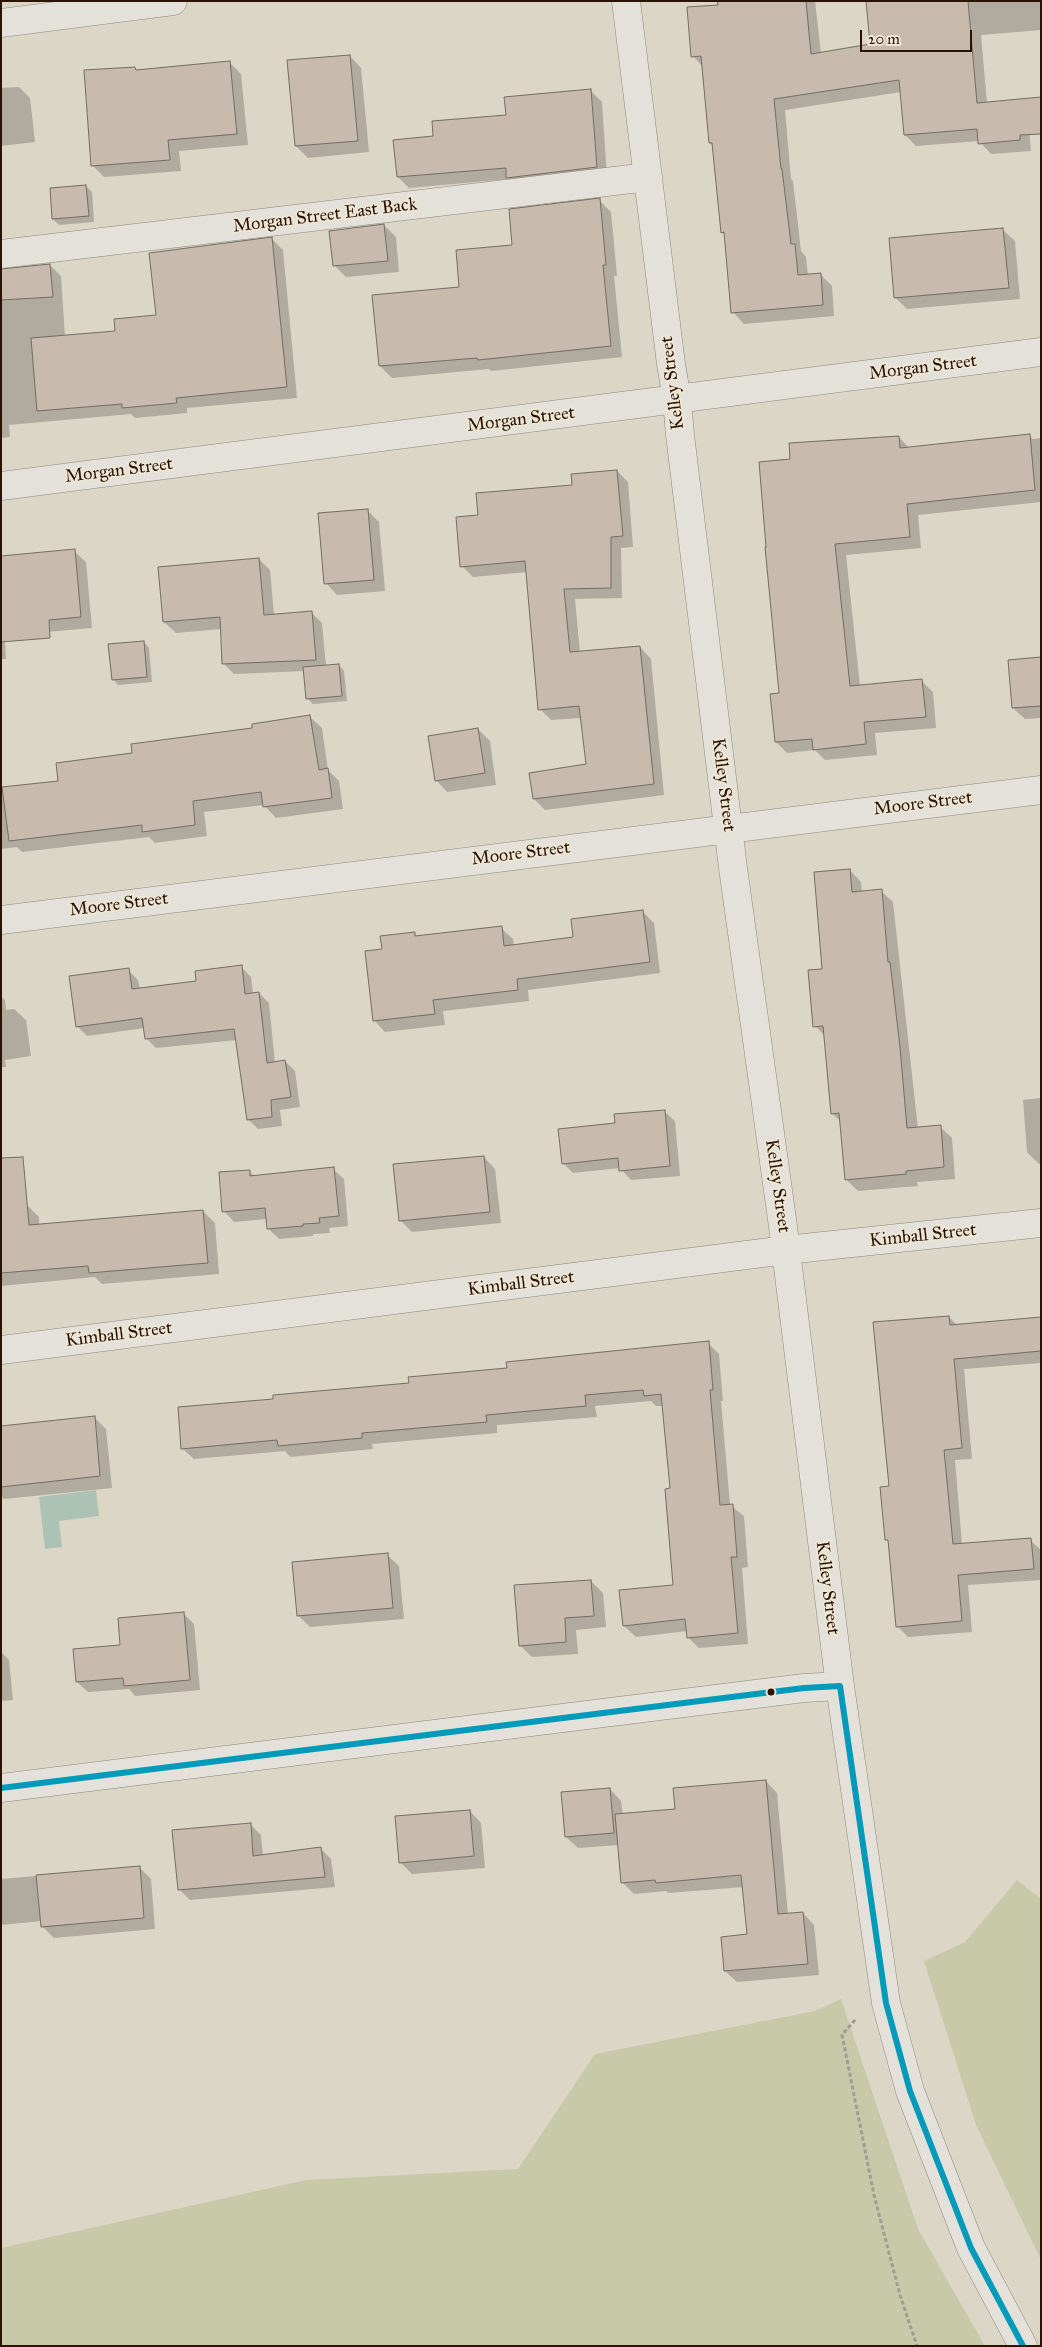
<!DOCTYPE html>
<style>
body{margin:0}
#map{position:relative;width:1042px;height:2347px;overflow:hidden;background:#dcd6c6;font-family:"IM FELL Great Primer",serif}
canvas{display:block}
.frame{position:absolute;inset:0;border:2px solid #2a1303;pointer-events:none}
.scale{position:absolute;left:860px;top:30px;width:112px;height:22px;box-sizing:border-box;border:2px solid #2a1303;border-top:0;padding-left:6px;font-size:15px;line-height:18px;white-space:nowrap;color:#2a1303;-webkit-text-stroke:4px #ede6d5;paint-order:stroke}
</style>
<div id="map">
<canvas width="1042" height="2347"></canvas>
<div class="frame"></div>
<div class="scale">20 m</div>
</div>
<script>
const ctx = document.querySelector('canvas').getContext('2d');
ctx.lineJoin = 'round';
function fill(path, color) { ctx.fillStyle = color; ctx.fill(path, 'evenodd'); }
const toPath = rows => new Path2D(rows.map(r => 'M' + r).join(''));
function trace(path, color, width, dash) { ctx.strokeStyle = color; ctx.lineWidth = width; ctx.lineCap = dash ? 'butt' : 'round'; ctx.setLineDash(dash || []); ctx.stroke(path); }
function drawText(font, color, halo, rows, align = 'center') {
  ctx.font = font + ' "IM FELL Great Primer",serif'; ctx.lineWidth = 4; ctx.setLineDash([]); ctx.textBaseline = 'middle'; ctx.strokeStyle = halo; ctx.fillStyle = color; for (const [text, x, y, turn = 0] of rows) {
    ctx.save(); ctx.translate(x, y); ctx.rotate((+turn || 0) * Math.PI / 180); ctx.textAlign = isNaN(turn) ? turn : align; if (halo) ctx.strokeText(text, 0, 0); ctx.fillText(text, 0, 0); ctx.restore();
  }
}
fill(toPath([
 [1017,1880,1041,1899,1041,2260,976,2125,924,1961,965,1942],
 [841,1999,918,2229,985,2346,1,2346,1,2248,306,2180,518,2169,595,2054,815,2011]
]), '#c7c9a9');
fill(toPath([
 [96,1490,99,1516,59,1521,62,1547,45,1549,39,1497]
]), '#abc2b4');
fill(toPath([
 [719,1,815,1,821,53,871,45,867,1,1041,1,1041,30,981,35,987,103,1028,112,1031,151,991,154,979,141,916,146,905,135,901,92,785,110,791,179,793,181,801,251,806,257,808,275,820,274,832,286,834,316,744,324,733,312,726,236,722,232,713,146,710,143,704,68,693,56,719,6],
 [350,56,361,68,369,152,308,158,296,146],
 [230,63,241,74,248,145,179,151,181,171,104,177,92,165,135,68,138,71],
 [19,87,30,98,35,142,1,146,1,88],
 [591,91,602,102,607,178,519,188,509,179,409,188,398,177,435,137],
 [86,186,92,192,94,222,59,225,53,219,51,189],
 [599,200,611,212,617,276,614,276,622,357,491,371,489,369,392,378,380,366,461,288,514,247],
 [384,225,396,237,399,272,346,277,334,265],
 [1003,230,1015,241,1020,299,907,309,895,297],
 [272,239,283,250,297,398,187,408,187,413,135,418,131,414,9,425,10,437,1,438,1,270,50,265,61,276,65,337,116,332,157,316],
 [1029,436,1033,439,1041,438,1041,502,918,515,921,548,846,555,860,686,921,680,933,692,936,728,875,733,877,755,825,760,815,750,787,753,776,742,781,694,792,461,899,437,909,448],
 [617,471,628,482,633,547,621,548,622,598,575,599,580,653,640,647,651,659,664,795,545,810,534,799,588,765,581,718,551,720,540,709,528,572,473,577,462,566,479,516],
 [367,510,379,522,385,591,337,595,326,583],
 [74,551,86,562,92,628,35,633],
 [259,559,270,570,274,615,311,612,322,623,326,666,339,665,344,671,347,701,313,704,307,698,305,671,234,674,223,663,222,629,176,633,164,622],
 [1,625,4,627,6,659,1,659],
 [144,642,149,648,152,682,118,685,113,679],
 [1041,658,1041,718,1025,719,1013,708],
 [310,717,322,728,328,770,339,781,343,809,276,818,264,805,204,812,207,836,155,843,149,837,22,852,17,847,1,849,1,787,59,782,134,754],
 [478,729,490,741,496,785,447,792,436,780],
 [850,870,861,882,862,892,881,891,893,902,918,1129,940,1127,952,1138,955,1179,917,1182,918,1186,858,1191,846,1179,841,1122,832,1113,826,1037,815,1026,824,970],
 [643,912,654,923,660,973,528,990,529,1001,443,1011,445,1025,385,1032,374,1020,384,950,414,933,418,937,501,928,513,939,514,946,574,938],
 [241,967,251,977,253,994,259,993,269,1003,275,1063,285,1061,295,1071,300,1107,280,1110,282,1126,258,1129,248,1119,237,1040,156,1048,146,1038,145,1028,87,1036,77,1026,128,970,138,980,140,989,197,982],
 [1,997,5,1000,6,1010,14,1009,26,1020,31,1056,5,1060,6,1067,1,1067],
 [1041,1098,1041,1164,1039,1164,1027,1152,1023,1100],
 [664,1111,675,1121,680,1176,631,1180,620,1168,573,1173,563,1163,616,1124],
 [484,1157,495,1169,501,1223,412,1232,400,1220],
 [333,1169,344,1179,348,1226,329,1228,330,1233,313,1234,313,1236,279,1239,269,1229,267,1219,234,1222,224,1211,249,1171,255,1177],
 [27,1205,39,1217,39,1225,203,1211,215,1223,219,1274,102,1284,95,1277,1,1286,1,1207],
 [949,1317,957,1325,1041,1318,1041,1363,964,1369,972,1459,955,1460,962,1545,1030,1540,1041,1550,1041,1580,968,1585,972,1632,908,1637,897,1626,890,1543,886,1540,890,1487],
 [708,1343,719,1354,723,1401,721,1401,730,1505,744,1516,748,1567,742,1568,748,1644,699,1648,688,1637,687,1631,636,1637,624,1626,674,1586,672,1490,663,1406,656,1406,651,1401,595,1406,597,1417,497,1425,497,1433,372,1444,373,1449,290,1457,285,1451,194,1459,182,1448,275,1400,410,1384],
 [94,1417,106,1429,112,1488,4,1499,1,1496,1,1427],
 [387,1555,399,1566,404,1619,310,1627,298,1615],
 [591,1581,603,1593,606,1627,576,1630,578,1654,532,1657,520,1645],
 [184,1614,194,1624,200,1690,135,1696,129,1689,88,1692,77,1682,122,1646],
 [1,1652,9,1660,13,1700,1,1701],
 [766,1781,777,1793,788,1914,803,1913,814,1925,819,1975,737,1982,725,1971,748,1936,744,1887,668,1893,666,1891,634,1894,622,1882,619,1845,578,1848,566,1837,610,1789,621,1801,623,1815,676,1810],
 [470,1811,481,1823,485,1868,412,1874,400,1862],
 [250,1824,261,1835,263,1856,320,1848,331,1859,335,1887,190,1900,179,1889],
 [139,1867,151,1879,155,1929,54,1938,42,1926,42,1921,1,1925,1,1879]
]), '#0003');
const building = toPath([
 [717,1,806,1,811,54,870,44,866,1,968,1,977,103,1041,97,1041,134,1020,135,1020,140,978,144,977,129,904,135,899,80,774,99,781,169,782,169,791,244,795,244,798,275,821,273,823,305,731,313,724,232,721,233,712,143,709,143,701,56,691,57,687,7,718,5,717,1],
 [350,55,358,141,295,146,287,60,350,55],
 [230,61,237,134,168,140,170,160,91,166,84,70,135,67,136,70,230,61],
 [591,89,597,167,506,178,506,168,397,177,393,140,433,136,432,121,506,115,504,97,591,89],
 [86,185,89,216,52,219,50,188,86,185],
 [600,198,606,265,603,265,611,346,478,360,477,358,379,366,372,295,459,287,456,250,512,245,509,209,600,198],
 [384,224,388,261,333,266,329,231,384,224],
 [1003,228,1009,288,894,298,889,238,1003,228],
 [272,237,287,387,176,398,177,403,122,408,122,404,37,411,31,338,115,331,114,319,156,315,149,253,272,237],
 [50,264,53,297,1,300,1,269,50,264],
 [1030,434,1035,490,907,504,910,537,835,544,850,686,922,679,926,717,864,722,866,744,813,750,812,739,775,742,770,694,779,693,765,547,766,547,759,462,790,459,789,443,899,436,900,448,1030,434],
 [617,470,623,536,611,537,611,588,564,589,570,652,640,646,654,784,533,799,529,773,586,764,579,706,538,710,525,561,460,567,456,517,478,515,476,493,572,485,571,474,617,470],
 [368,509,374,580,324,584,318,513,368,509],
 [75,549,81,617,49,620,50,638,1,642,1,556,75,549],
 [259,558,264,615,312,611,316,660,222,664,220,617,163,622,158,567,259,558],
 [144,641,147,677,112,680,108,644,144,641],
 [1041,657,1041,706,1012,708,1008,660,1041,657],
 [339,664,342,696,306,699,303,667,339,664],
 [310,715,319,770,328,768,332,798,263,807,261,792,193,801,195,825,142,832,142,825,9,841,2,787,58,781,56,763,132,753,131,744,252,728,252,724,310,715],
 [478,728,485,773,435,781,428,736,478,728],
 [850,869,852,892,882,889,888,962,890,962,900,1047,907,1128,941,1125,944,1167,906,1171,906,1174,845,1180,839,1113,831,1114,823,1026,813,1027,808,970,822,969,814,872,850,869],
 [643,910,650,962,517,979,518,990,433,1000,435,1014,373,1021,365,951,382,949,380,936,415,932,415,936,502,926,504,946,573,937,571,919,643,910],
 [242,965,245,994,259,992,267,1063,285,1060,291,1097,271,1100,272,1117,247,1120,234,1029,145,1039,142,1018,76,1027,69,976,129,968,132,989,196,981,195,971,242,965],
 [665,1110,670,1166,619,1171,618,1158,562,1164,558,1129,615,1123,614,1114,665,1110],
 [484,1156,490,1212,399,1221,393,1164,484,1156],
 [23,1157,29,1225,203,1210,208,1263,89,1273,88,1266,1,1273,1,1158,23,1157],
 [334,1167,339,1216,319,1218,320,1223,303,1224,303,1226,267,1229,265,1208,222,1212,219,1172,250,1170,250,1176,334,1167],
 [949,1316,950,1325,1041,1317,1041,1351,954,1359,962,1448,944,1450,953,1544,1031,1538,1034,1569,958,1575,962,1621,896,1627,888,1540,885,1540,880,1487,889,1486,873,1322,949,1316],
 [709,1341,713,1390,710,1390,720,1505,733,1504,737,1557,731,1557,738,1633,687,1638,685,1619,623,1626,619,1590,673,1585,665,1489,670,1488,661,1394,644,1396,643,1390,585,1395,586,1406,486,1415,487,1422,362,1433,362,1438,278,1446,277,1440,181,1449,178,1407,273,1399,273,1395,409,1383,408,1377,507,1368,506,1362,709,1341],
 [95,1416,100,1476,1,1487,1,1426,95,1416],
 [388,1553,393,1608,297,1616,292,1562,388,1553],
 [591,1580,594,1616,565,1618,566,1642,519,1646,514,1585,591,1580],
 [184,1612,190,1680,124,1686,123,1678,76,1682,73,1649,120,1645,118,1618,184,1612],
 [766,1780,778,1914,803,1912,808,1964,724,1971,721,1937,747,1934,741,1875,656,1883,655,1880,621,1883,615,1814,675,1809,673,1788,766,1780],
 [610,1788,614,1833,565,1837,561,1792,610,1788],
 [470,1810,474,1856,399,1863,395,1816,470,1810],
 [251,1823,253,1856,321,1847,325,1877,178,1890,172,1830,251,1823],
 [140,1866,144,1918,41,1927,36,1875,140,1866]
]);
fill(building, '#c8baad');
trace(building, '#736c62', 1);
const minor = toPath([
 [626,1,671,364,677,400,680,435,733,868,782,1219,840,1686,886,2003,910,2091,971,2248,1023,2346],
 [1,23,173,1],
 [1,254,648,177],
 [1,486,1041,352],
 [1,920,1041,790],
 [1,1350,786,1250,1041,1223],
 [1,1788,804,1688,840,1686]
]);
trace(minor, '#8d867b', 29);
trace(toPath([
 [855,2020,842,2035,874,2195,900,2295,917,2346]
]), '#a09b94', 3, [4, 2.5]);
trace(minor, '#e4e1da', 28);
trace(toPath([
 [1,1788,804,1688,840,1686,886,2003,910,2091,971,2248,1023,2346]
]), '#049aba', 6);
for (const [x, y, r, color] of [
 [771,1692,4.5,"#2a1303"]
]) { const dot = new Path2D(); dot.arc(x, y, r, 0, 2 * Math.PI); ctx.fillStyle = color; ctx.fill(dot); trace(dot, '#ede6d5', 2); }
drawText('18px', '#2a1303', '#ede6d5', [
 ["Morgan Street East Back",325,216,-7],
 ["Morgan Street",923,368,-7],
 ["Kelley Street",673,383,-97],
 ["Morgan Street",521,420,-7],
 ["Morgan Street",119,471,-7],
 ["Kelley Street",723,785,83],
 ["Moore Street",923,804,-7],
 ["Moore Street",521,854,-7],
 ["Moore Street",119,905,-7],
 ["Kelley Street",777,1186,82],
 ["Kimball Street",923,1236,-6],
 ["Kimball Street",521,1284,-7],
 ["Kimball Street",119,1335,-7],
 ["Kelley Street",827,1588,83]
]);
</script>
